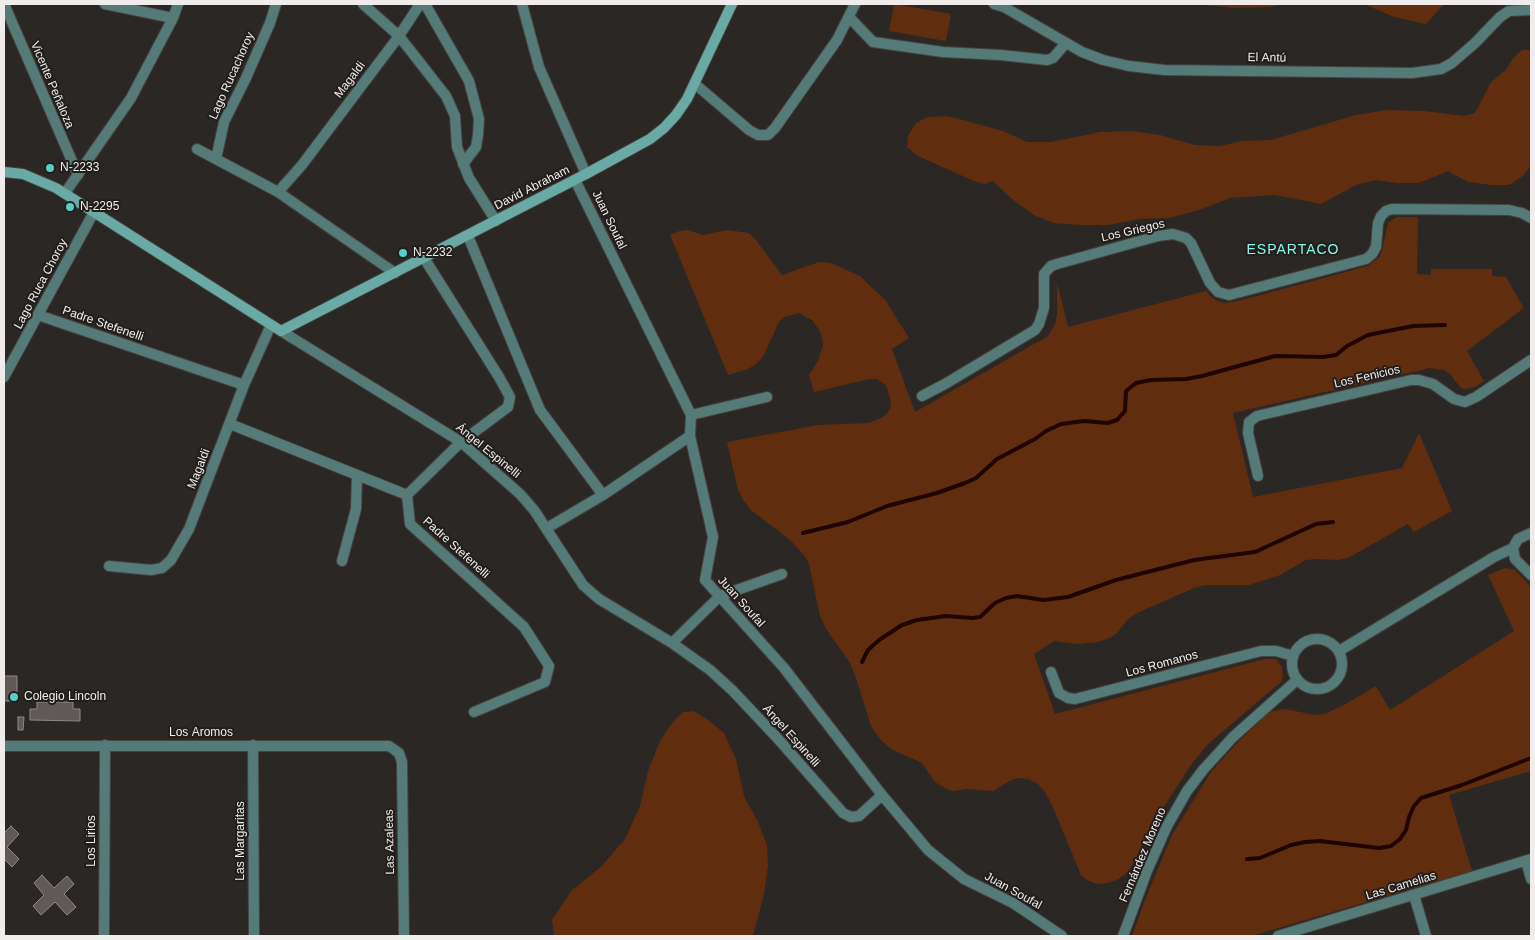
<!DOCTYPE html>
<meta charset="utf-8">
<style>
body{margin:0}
#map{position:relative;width:1535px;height:940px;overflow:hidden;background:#2b2725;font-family:Helvetica,sans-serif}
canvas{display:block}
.frame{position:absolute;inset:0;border:5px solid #efeceb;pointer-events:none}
</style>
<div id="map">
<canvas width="1535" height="940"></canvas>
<div class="frame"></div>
</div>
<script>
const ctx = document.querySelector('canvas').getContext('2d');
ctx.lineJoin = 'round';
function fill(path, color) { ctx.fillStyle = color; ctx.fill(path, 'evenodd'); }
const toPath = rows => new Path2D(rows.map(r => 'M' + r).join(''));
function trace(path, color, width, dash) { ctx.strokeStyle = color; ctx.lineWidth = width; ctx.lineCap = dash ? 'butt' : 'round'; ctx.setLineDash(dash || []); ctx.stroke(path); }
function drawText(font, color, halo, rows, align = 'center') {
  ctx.font = font + ' Helvetica,sans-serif'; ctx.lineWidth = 4; ctx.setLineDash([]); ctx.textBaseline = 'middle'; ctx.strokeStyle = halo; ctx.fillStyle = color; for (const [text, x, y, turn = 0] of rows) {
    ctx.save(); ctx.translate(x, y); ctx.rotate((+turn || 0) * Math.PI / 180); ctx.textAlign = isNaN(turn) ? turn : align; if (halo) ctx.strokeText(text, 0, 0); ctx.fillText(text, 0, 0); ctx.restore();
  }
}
fill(toPath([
 [894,4,951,14,946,41,889,31],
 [1195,4,1288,4,1268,7,1235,8],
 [1364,4,1444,4,1426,24,1394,17],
 [1522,50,1531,50,1531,165,1523,176,1509,185,1491,185,1468,182,1448,171,1419,183,1397,183,1376,180,1356,185,1321,204,1275,195,1230,198,1199,210,1169,218,1140,219,1109,225,1081,225,1053,223,1034,215,1013,200,993,181,985,184,974,181,918,156,907,147,908,136,916,123,928,117,947,116,978,124,1003,131,1027,142,1051,142,1100,132,1131,131,1160,135,1195,145,1220,146,1242,141,1271,140,1356,115,1387,110,1424,111,1464,116,1475,113,1491,82,1506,70,1513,58],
 [1397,217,1418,217,1417,274,1431,275,1431,269,1492,269,1492,276,1506,277,1524,308,1467,351,1484,381,1475,387,1466,389,1461,388,1450,374,1444,370,1430,368,1233,413,1253,497,1402,468,1419,433,1452,511,1414,532,1408,524,1348,558,1337,560,1316,559,1306,560,1278,576,1249,585,1206,585,1194,588,1137,613,1128,619,1117,633,1110,638,1097,642,1077,644,1054,641,1034,654,1055,714,1265,659,1276,659,1282,667,1283,677,1281,682,1207,745,1191,765,1163,808,1128,872,1119,879,1108,883,1097,884,1089,881,1081,875,1052,805,1045,792,1038,784,1028,779,1018,778,1011,780,993,791,967,789,953,791,945,788,935,782,922,763,891,749,880,739,871,726,856,678,850,663,826,629,820,616,809,564,804,555,789,539,752,511,744,501,738,490,727,442,818,425,868,423,877,420,886,415,890,409,891,401,886,385,877,379,869,379,814,392,809,375,818,361,823,344,820,331,812,320,799,313,784,317,779,322,763,357,756,364,748,369,728,375,670,235,679,231,688,230,703,235,727,230,749,233,756,240,782,275,819,262,831,263,860,276,886,301,909,338,892,349,915,412,1048,336,1055,324,1057,314,1057,282,1068,327,1206,291,1211,297,1218,301,1224,303,1238,301,1368,266,1379,257,1382,251,1388,223],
 [1505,568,1515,570,1531,587,1531,771,1449,795,1472,871,1251,936,1132,936,1147,895,1172,835,1211,772,1237,743,1265,716,1272,711,1285,709,1315,715,1324,714,1342,706,1376,686,1390,710,1514,631,1488,575],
 [693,711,707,719,724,733,736,759,744,796,758,822,767,845,768,866,764,894,753,936,554,936,552,920,572,890,601,867,625,839,640,806,648,771,661,739,673,722,683,712]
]), '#602e0e');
trace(toPath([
 [803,533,848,522,887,506,937,493,965,483,976,478,997,459,1035,439,1046,431,1061,424,1084,421,1108,423,1117,420,1125,411,1126,391,1136,383,1151,380,1186,379,1202,376,1275,356,1323,357,1336,355,1347,346,1368,335,1413,326,1445,325],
 [862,662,868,650,879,640,902,625,917,620,946,616,972,618,980,617,995,603,1006,598,1017,596,1043,600,1068,597,1116,580,1194,560,1255,552,1316,524,1333,522],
 [1247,859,1260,858,1291,845,1305,842,1320,841,1379,848,1391,846,1400,839,1406,830,1409,817,1414,806,1421,798,1462,785,1531,758]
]), '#200400', 4);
const building = toPath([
 [4,676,17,676,17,701,4,701,4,676],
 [37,702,73,702,73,709,80,709,80,721,30,720,30,709,37,709,37,702],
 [18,717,24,717,23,730,18,730,18,717],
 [11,826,19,834,7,847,19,859,12,867,4,859,4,833,11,826],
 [42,875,54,888,67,876,74,884,64,894,76,907,67,915,55,902,41,915,33,906,44,895,34,883,42,875]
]);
fill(building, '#5f5a58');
trace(building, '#8f8a88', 1);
const minor = toPath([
 [4,4,78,175],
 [105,4,173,18],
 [363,4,399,36,446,96,455,116,457,147,469,178,496,221],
 [425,4,469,81,479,119,478,135,476,147,463,164],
 [522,4,539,67,586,174],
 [994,4,1004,7,1082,52,1103,60,1129,66,1164,70,1412,73,1441,69,1452,63,1475,43,1500,17,1509,11,1531,10],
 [849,17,873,42,943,52,1001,55,1047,60,1053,58,1066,43],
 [695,84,749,130,758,135,768,135,775,128,837,40,855,4],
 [197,149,278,192,395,273],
 [216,159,224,122,246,78,270,23,276,4],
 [575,180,691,415,690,436,713,537,705,580,784,668,882,795,928,850,964,879,1013,903,1062,936],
 [278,192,302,165,399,36,420,4],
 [65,193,131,98,173,18,178,4],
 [468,236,540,410,603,495,690,436],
 [38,315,244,385],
 [281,331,461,442,520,494,534,510,583,585,599,599,672,643,710,670,733,691,779,740,843,813,851,817,859,816,882,795],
 [4,377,94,212],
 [922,396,945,384,1035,330,1039,324,1044,308,1044,274,1051,266,1057,264,1158,236,1173,234,1186,238,1191,243,1210,283,1218,292,1229,295,1366,259,1372,254,1376,247,1378,223,1381,216,1386,211,1392,209,1509,210,1522,213,1531,218],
 [691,415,767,397],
 [230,424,407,495,410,524,524,627,549,666,545,682,474,712],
 [1258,476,1248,433,1249,422,1257,416,1411,380,1419,380,1433,384,1454,399,1465,402,1476,397,1531,360],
 [407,495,461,442,508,407,510,397,499,377,424,258],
 [547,528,603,495],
 [1531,533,1518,539,1513,548,1515,559,1531,575],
 [342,561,356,509,357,475],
 [109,566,151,570,162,568,171,560,189,529,244,385,271,325],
 '1292 664a25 25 0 1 1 50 0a25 25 0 1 1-50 0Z',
 [672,643,720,596,782,574],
 [1339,651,1494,557,1513,548],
 [1051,672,1059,693,1068,698,1075,699,1261,651,1276,651,1293,656],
 [253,745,254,936],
 [4,746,389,746,399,753,402,762,404,936],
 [1526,861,1531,879],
 [1414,895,1426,936],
 [104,936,105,745],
 [1123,936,1147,871,1167,826,1187,791,1203,770,1233,737,1297,680],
 [1278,936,1531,859]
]);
const secondary = toPath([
 [4,172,23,174,56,188,281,331,586,174,650,139,664,128,676,115,687,99,732,4]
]);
trace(minor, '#464341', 12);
trace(secondary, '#464341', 12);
trace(minor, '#547b77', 10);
trace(secondary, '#6aaaa4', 10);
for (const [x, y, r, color] of [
 [50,168,5,"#56cec4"],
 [70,207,5,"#56cec4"],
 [403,253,5,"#56cec4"],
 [14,697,5,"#56cec4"]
]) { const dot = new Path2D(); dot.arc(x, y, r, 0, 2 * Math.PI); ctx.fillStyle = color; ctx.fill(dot); trace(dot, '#211e1c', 2); }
drawText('12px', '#efeceb', '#211e1c', [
 ["El Antú",1267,58,1],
 ["Lago Rucachoroy",232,76,-66],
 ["Magaldi",350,80,-53],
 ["Vicente Peñaloza",52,85,67],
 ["David Abraham",532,188,-27],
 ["Juan Soufal",609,220,64],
 ["Los Griegos",1133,231,-13],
 ["Lago Ruca Choroy",41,284,-62],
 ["Padre Stefenelli",103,324,19],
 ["Los Fenicios",1367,377,-13],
 ["Ángel Espinelli",488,451,39],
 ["Magaldi",199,469,-69],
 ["Padre Stefenelli",456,548,42],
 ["Juan Soufal",741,602,48],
 ["Los Romanos",1162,664,-15],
 ["Los Aromos",201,733],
 ["Ángel Espinelli",791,736,48],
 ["Los Lirios",92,841,-90],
 ["Las Margaritas",241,841,-90],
 ["Las Azaleas",390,842,-91],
 ["Fernández Moreno",1143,855,-67],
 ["Las Camelias",1401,886,-17],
 ["Juan Soufal",1013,891,29]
]);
drawText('12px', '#efeceb', '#211e1c', [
 ["N-2233",60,168],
 ["N-2295",80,207],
 ["N-2232",413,253],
 ["Colegio Lincoln",24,697]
], 'left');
ctx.letterSpacing = '1px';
drawText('14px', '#8af4ea', '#211e1c', [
 ["ESPARTACO",1293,250]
]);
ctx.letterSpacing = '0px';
</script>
